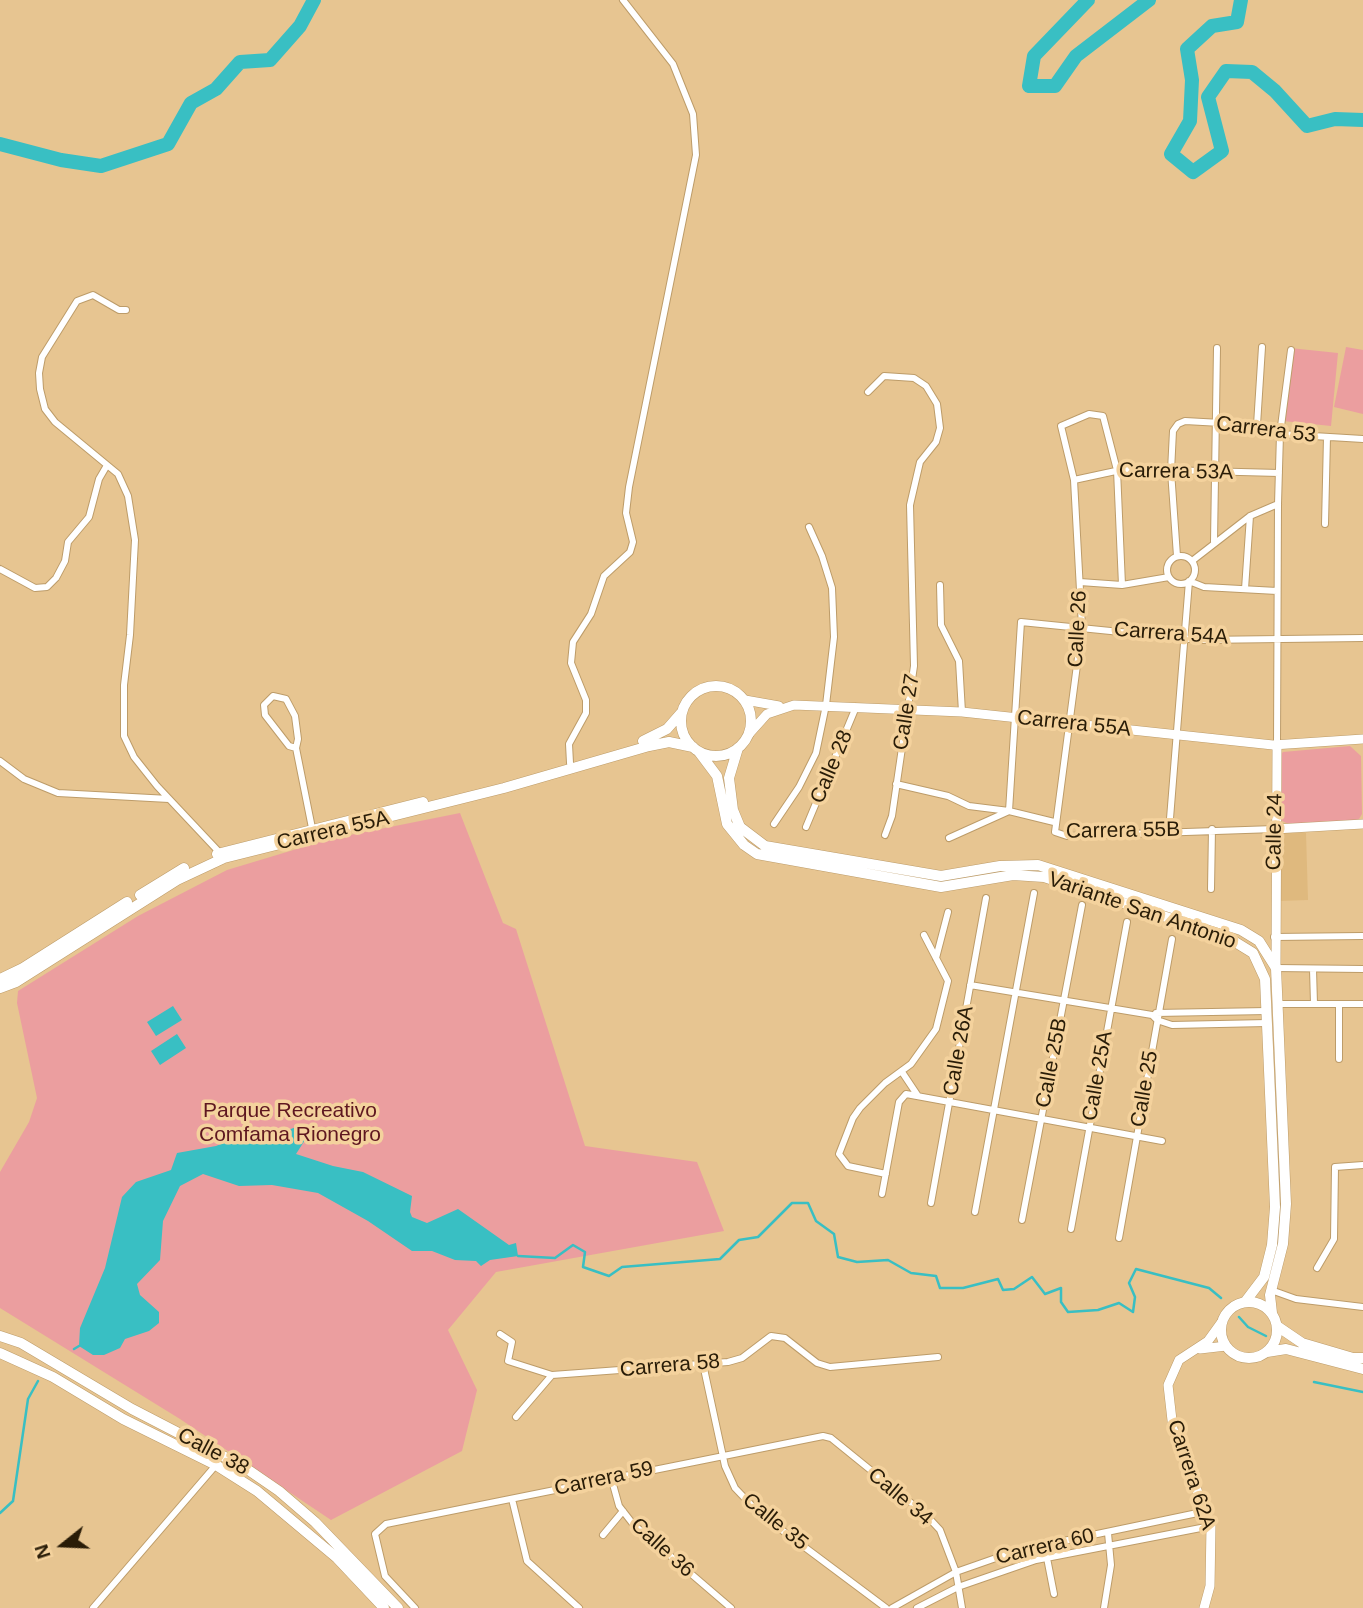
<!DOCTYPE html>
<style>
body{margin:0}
#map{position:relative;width:1363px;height:1608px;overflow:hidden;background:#e7c591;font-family:Helvetica,sans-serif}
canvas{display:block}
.north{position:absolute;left:28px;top:1510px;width:70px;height:70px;-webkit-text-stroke:5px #f4d29d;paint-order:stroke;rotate:252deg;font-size:19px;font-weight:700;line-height:28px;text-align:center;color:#291c07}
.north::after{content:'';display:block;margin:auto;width:24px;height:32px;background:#291c07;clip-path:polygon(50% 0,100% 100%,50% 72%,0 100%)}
</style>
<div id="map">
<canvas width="1363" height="1608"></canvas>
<div class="north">N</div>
</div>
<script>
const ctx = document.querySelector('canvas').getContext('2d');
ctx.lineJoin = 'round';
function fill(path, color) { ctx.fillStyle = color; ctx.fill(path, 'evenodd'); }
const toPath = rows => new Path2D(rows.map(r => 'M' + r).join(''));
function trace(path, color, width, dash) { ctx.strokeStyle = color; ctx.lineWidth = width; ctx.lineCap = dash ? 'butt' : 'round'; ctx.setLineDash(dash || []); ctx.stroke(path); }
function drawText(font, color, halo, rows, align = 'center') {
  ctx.font = font + ' Helvetica,sans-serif'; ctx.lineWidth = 7; ctx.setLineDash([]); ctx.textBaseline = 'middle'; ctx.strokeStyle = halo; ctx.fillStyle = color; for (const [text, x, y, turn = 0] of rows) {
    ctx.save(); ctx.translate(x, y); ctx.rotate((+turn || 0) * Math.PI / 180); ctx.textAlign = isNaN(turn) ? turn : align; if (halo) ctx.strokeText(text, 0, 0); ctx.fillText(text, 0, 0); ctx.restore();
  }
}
fill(toPath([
 [1278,833,1306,833,1308,900,1279,901]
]), '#dfb97e');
fill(toPath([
 [1346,347,1363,350,1363,414,1334,407],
 [1290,348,1338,353,1331,426,1283,421],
 [1350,746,1361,756,1362,814,1359,819,1354,823,1288,824,1277,818,1279,757,1283,752],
 [460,813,503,923,516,929,585,1146,697,1162,724,1231,496,1272,448,1330,477,1390,462,1451,331,1520,180,1419,0,1308,0,1172,29,1122,37,1098,17,1003,18,991,138,916,227,870,330,839]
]), '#eb9e9f');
fill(toPath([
 [173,1006,182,1020,156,1036,147,1022],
 [177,1034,186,1048,160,1065,151,1051],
 [301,1125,305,1140,296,1154,333,1166,363,1172,412,1196,410,1212,412,1217,427,1223,458,1209,509,1245,516,1243,518,1256,490,1260,481,1266,476,1261,455,1260,432,1251,412,1251,368,1221,318,1193,272,1185,239,1186,203,1174,180,1186,163,1221,160,1260,137,1284,140,1295,159,1312,159,1323,149,1331,125,1339,120,1348,104,1355,93,1355,79,1346,80,1328,105,1268,122,1197,136,1182,171,1170,177,1153,216,1146,233,1139,268,1138]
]), '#39bfc3');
trace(toPath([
 [518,1256,555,1258,573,1245,585,1252,583,1267,609,1276,622,1267,720,1259,739,1240,758,1237,792,1203,808,1203,816,1221,834,1234,838,1257,857,1262,888,1260,911,1273,936,1276,940,1288,963,1288,998,1279,1003,1290,1014,1289,1032,1277,1045,1294,1061,1288,1061,1302,1068,1312,1098,1310,1119,1303,1133,1312,1135,1297,1129,1283,1136,1269,1209,1288,1221,1298],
 [1239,1317,1248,1327,1266,1336],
 [74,1349,79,1346],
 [1314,1382,1363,1392],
 [0,1513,13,1501,28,1399,38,1381]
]), '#39bfc3', 2.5);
trace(toPath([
 [1088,0,1034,56,1029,86,1055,86,1076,56,1149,0],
 [1241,0,1237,22,1212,26,1187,49,1192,80,1190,121,1171,154,1193,172,1222,151,1208,97,1226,71,1252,72,1275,91,1307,126,1335,119,1363,120],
 [0,144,61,160,101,166,168,144,191,103,216,89,240,62,270,60,300,26,314,0]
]), '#39bfc3', 14);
const street = toPath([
 [126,310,119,310,93,295,77,301,42,357,39,373,40,389,45,409,55,422,118,474,128,496,135,540,130,635,124,685,124,736,134,757,157,786,220,853],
 [868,392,884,376,914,378,926,386,937,404,940,428,936,442,920,462,910,505,914,666,892,816,885,835],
 [1257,425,1262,347],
 [1074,480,1125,469,1279,473],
 [1325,524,1327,437],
 [1214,542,1217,348],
 [1177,556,1171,471,1173,431,1178,424,1185,421,1257,425,1280,434,1363,439],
 '1167 570a14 14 0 1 1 28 0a14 14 0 1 1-28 0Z',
 [1192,561,1250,516,1278,504],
 [0,569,35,588,47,587,56,578,65,561,68,542,89,517,99,479,106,467],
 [1080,582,1122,585,1169,577],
 [940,585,941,625,959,661,962,712],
 [1122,585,1117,470,1103,416,1089,414,1061,426,1074,480,1082,627,1055,832,1067,836,1275,829],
 [1245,589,1250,516],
 [1277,745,1278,504,1280,434,1291,350],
 [296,748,289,746,265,715,264,705,273,696,286,699,295,716,298,739,296,748,312,828],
 [0,761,24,779,58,793,169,799],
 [570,763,569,744,586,713,586,700,571,663,573,642,591,614,604,576,630,552,633,542,626,513,629,487,696,155,693,114,673,64,623,0],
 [896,784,948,796,969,806,1009,811,1054,822],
 [774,824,799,787,816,753,826,705,834,637,832,588,822,556,809,527],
 [806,827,856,707],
 [1169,831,1189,581,1204,587,1277,591],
 [949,838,1009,811,1021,622,1200,640,1363,638],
 [1211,889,1212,829],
 [1274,937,1363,936],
 [936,958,948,912],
 [1276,968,1363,969],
 [1313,969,1314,1004],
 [970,985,1152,1015,1157,1020,1172,1025,1267,1023],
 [1277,1004,1363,1004],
 [1339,1004,1339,1059],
 [1156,1013,1267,1011],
 [902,1072,918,1096],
 [886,1174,848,1166,839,1154,853,1118,860,1108,885,1083,911,1064,936,1029,948,981,924,935],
 [882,1194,899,1102,906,1094,1162,1141],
 [931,1203,986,898],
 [975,1212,1034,893],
 [1022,1220,1082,905],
 [1071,1229,1127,922],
 [1119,1238,1172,939],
 [1317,1268,1334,1239,1335,1167,1363,1165],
 [1271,1290,1296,1299,1363,1307],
 [500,1334,512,1342,508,1361,552,1375,516,1417],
 [703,1364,725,1466,735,1488,759,1513,886,1608],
 [552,1375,728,1362,742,1358,771,1336,785,1338,817,1363,830,1367,938,1357],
 [611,1477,619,1506,633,1524,731,1608],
 [512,1499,527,1561,579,1608],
 [603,1535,623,1511],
 [1047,1558,1054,1594],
 [93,1608,216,1465],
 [415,1608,385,1576,375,1534,386,1524,823,1436,831,1438,926,1515,940,1530,956,1572,962,1608],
 [892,1608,956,1572,1016,1551,1207,1511],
 [917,1608,958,1587,1036,1560,1211,1526],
 [1104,1608,1111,1565,1108,1533]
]);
const secondary = toPath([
 [745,700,779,706],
 [749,734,767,714,794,705,962,712,1273,745,1363,739],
 [1275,829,1363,824],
 [1276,967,1277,745],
 [1200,1349,1226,1346],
 [1204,1608,1210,1586,1211,1526,1173,1429,1168,1385,1179,1360,1208,1341,1221,1323]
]);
const primary = toPath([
 '681 721a35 35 0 1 1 70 0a35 35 0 1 1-70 0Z',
 [643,741,667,729,681,713],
 [738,748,729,778,733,810,740,827,765,846,941,876,1000,866,1038,865,1241,930,1259,941,1276,968,1286,1204,1283,1244,1270,1295,1272,1313],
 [699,752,717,776,727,824,744,845,757,854,941,887,1013,875,1044,877,1227,937,1253,953,1265,979,1275,1207,1272,1245,1264,1277,1245,1302],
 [217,854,423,802],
 [140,895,184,868],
 [0,979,23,968,127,902],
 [0,988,16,982,177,880,224,858,504,788,649,746,669,742,693,747],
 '1221 1330a28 28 0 1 1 56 0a28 28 0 1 1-56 0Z',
 [1277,1326,1302,1343,1353,1358,1363,1358],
 [0,1336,21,1343,132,1409,244,1467,279,1491,315,1522,398,1608],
 [1267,1352,1286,1349,1363,1369],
 [0,1353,53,1377,123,1419,216,1465,257,1491,337,1558,384,1608]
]);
trace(street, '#bd9c69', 8);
trace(secondary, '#bd9c69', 10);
trace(primary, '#bd9c69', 11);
trace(street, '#fff', 6);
trace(secondary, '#fff', 9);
trace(primary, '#fff', 10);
drawText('21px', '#291c07', '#f4d29d', [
 ["Carrera 53",1266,430,7],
 ["Carrera 53A",1176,472,1],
 ["Calle 26",1078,629,-87],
 ["Carrera 54A",1171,634,4],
 ["Calle 27",907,712,-81],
 ["Carrera 55A",1074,724,6],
 ["Calle 28",832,767,-67],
 ["Carrera 55A",333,831,-13],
 ["Carrera 55B",1123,831,-1],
 ["Calle 24",1275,832,-89],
 ["Variante San Antonio",1142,911,19],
 ["Calle 26A",959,1051,-80],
 ["Calle 25B",1052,1063,-79],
 ["Calle 25A",1098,1076,-80],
 ["Calle 25",1145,1089,-80],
 ["Carrera 58",670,1366,-5],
 ["Calle 38",213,1452,28],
 ["Carrera 62A",1191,1475,72],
 ["Carrera 59",604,1479,-12],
 ["Calle 34",900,1497,40],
 ["Calle 35",775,1522,39],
 ["Carrera 60",1045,1547,-13],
 ["Calle 36",662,1548,42]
]);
drawText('21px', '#5e1720', '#f4d29d', [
 ["Parque Recreativo",290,1111],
 ["Comfama Rionegro",290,1135]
]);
</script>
